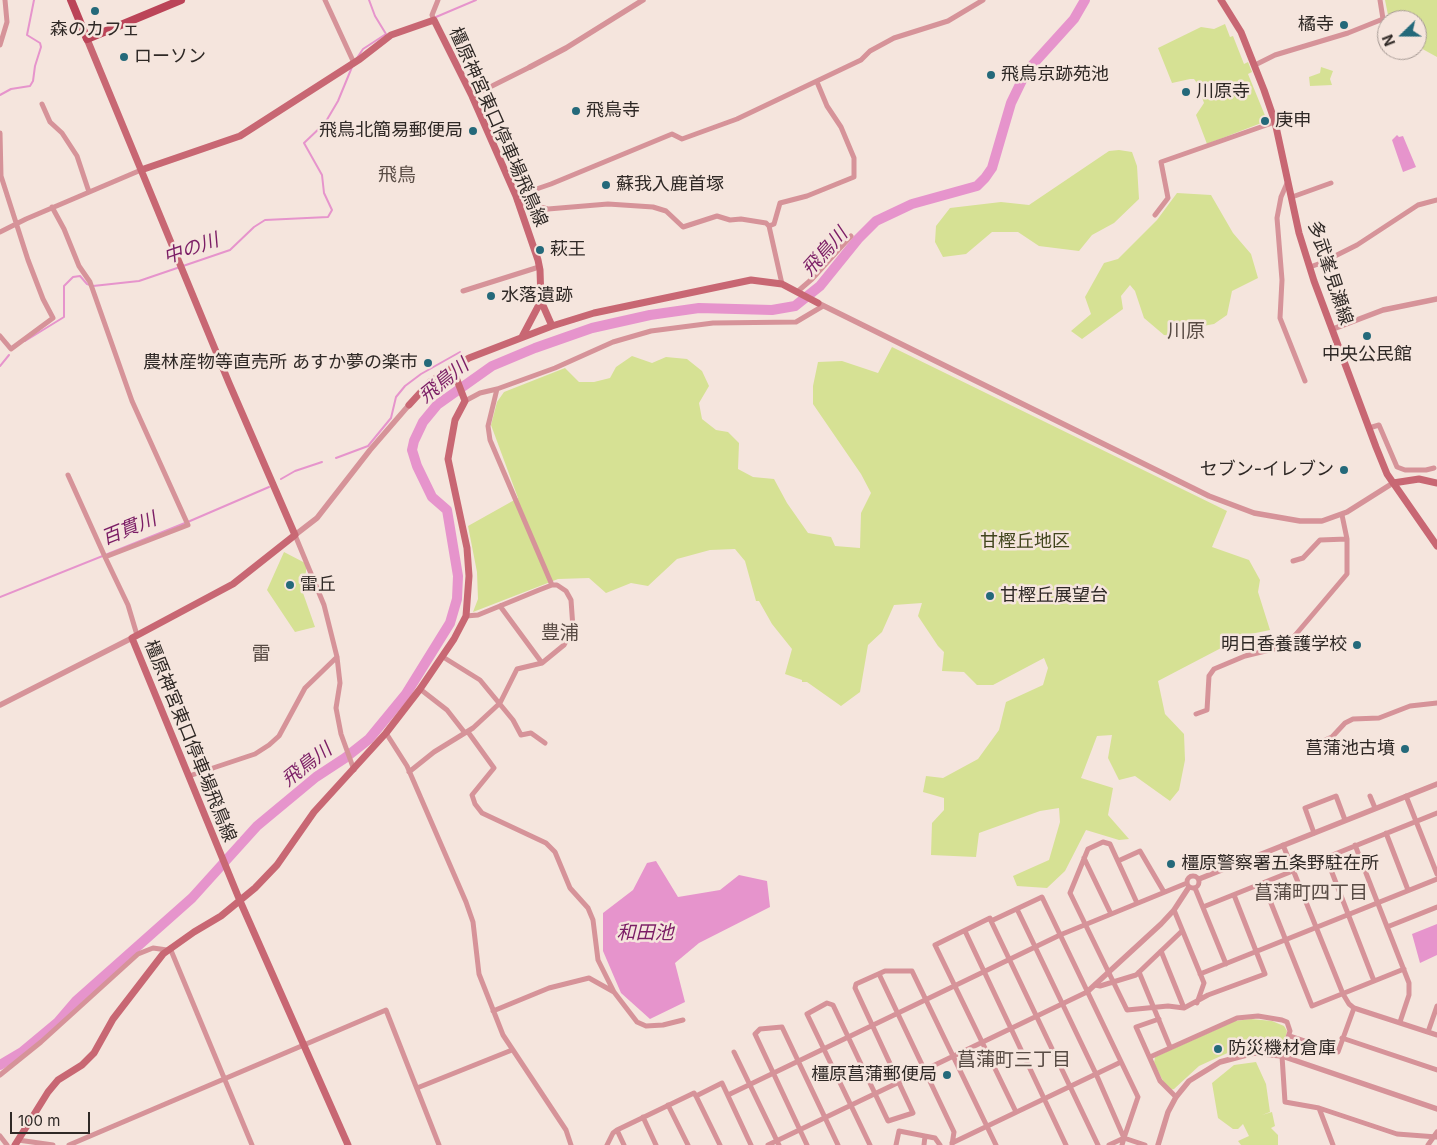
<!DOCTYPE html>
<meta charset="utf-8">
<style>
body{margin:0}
#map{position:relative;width:1437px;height:1145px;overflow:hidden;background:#f5e5dd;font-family:Inter,sans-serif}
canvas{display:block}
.north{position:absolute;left:1377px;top:10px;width:50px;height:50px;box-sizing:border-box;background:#f5e5dd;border:1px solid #a69a94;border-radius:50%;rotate:248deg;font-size:14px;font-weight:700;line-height:20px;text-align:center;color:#2f2926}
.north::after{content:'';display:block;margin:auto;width:18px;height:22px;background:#24697a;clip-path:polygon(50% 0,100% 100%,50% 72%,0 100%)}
.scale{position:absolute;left:10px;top:1112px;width:80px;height:22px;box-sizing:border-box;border:2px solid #2f2926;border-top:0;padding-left:6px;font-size:15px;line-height:18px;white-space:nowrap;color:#2f2926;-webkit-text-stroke:4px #f5e5dd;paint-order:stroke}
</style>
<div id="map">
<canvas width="1437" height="1145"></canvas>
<div class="north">N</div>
<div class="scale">100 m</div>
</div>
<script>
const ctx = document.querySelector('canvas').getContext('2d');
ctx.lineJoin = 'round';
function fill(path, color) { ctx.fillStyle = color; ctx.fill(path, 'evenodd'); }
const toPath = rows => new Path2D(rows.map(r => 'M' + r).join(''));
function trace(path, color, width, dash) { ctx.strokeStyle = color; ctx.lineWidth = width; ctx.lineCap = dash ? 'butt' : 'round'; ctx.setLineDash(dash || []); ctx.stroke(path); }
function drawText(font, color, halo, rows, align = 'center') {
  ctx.font = font + ' Inter,"Noto Sans JP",sans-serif'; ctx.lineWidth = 5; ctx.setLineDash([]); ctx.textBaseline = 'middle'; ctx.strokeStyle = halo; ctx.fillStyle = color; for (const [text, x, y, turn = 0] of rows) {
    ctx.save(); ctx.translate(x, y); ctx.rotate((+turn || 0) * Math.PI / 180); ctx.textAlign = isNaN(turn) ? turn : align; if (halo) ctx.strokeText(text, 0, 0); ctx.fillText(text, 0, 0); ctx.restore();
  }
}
fill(toPath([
 [1385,0,1437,0,1437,57,1417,46,1417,20,1389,20],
 [1225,24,1230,37,1233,36,1244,64,1248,62,1252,72,1248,74,1266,118,1263,119,1264,122,1207,144,1196,115,1204,103,1197,83,1194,79,1190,79,1172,83,1158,48,1201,27,1214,29],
 [1321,67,1333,71,1330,79,1332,85,1310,86,1309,77,1320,73],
 [1119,150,1132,152,1137,166,1139,199,1114,223,1092,235,1079,251,1039,246,1018,232,992,232,966,254,943,257,935,242,936,226,950,208,1001,202,1029,205,1109,151],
 [1177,193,1211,195,1233,233,1251,254,1258,278,1232,291,1227,315,1214,324,1197,327,1184,337,1164,335,1144,318,1135,291,1130,285,1121,296,1123,309,1082,339,1071,331,1091,314,1085,297,1104,263,1118,259,1157,220],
 [892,347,1227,511,1212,547,1249,560,1260,580,1258,592,1270,630,1246,635,1158,681,1165,714,1184,734,1185,760,1179,790,1170,801,1135,776,1119,780,1108,758,1112,735,1097,736,1081,778,1113,788,1108,815,1129,839,1119,840,1086,830,1065,871,1047,888,1017,886,1013,876,1049,860,1060,822,1059,808,1040,811,979,833,976,857,931,855,932,823,944,810,944,798,923,792,926,776,943,778,978,759,999,730,1006,702,1043,685,1048,668,1044,658,993,685,977,685,964,672,942,671,944,652,938,646,918,616,922,603,894,605,882,632,868,645,860,692,841,706,807,682,802,682,802,680,785,674,792,649,772,624,759,601,756,601,745,561,735,549,710,550,677,559,648,586,631,583,606,593,589,578,558,579,473,612,478,599,477,572,468,526,518,498,491,425,497,402,504,392,565,368,579,382,594,382,610,378,616,367,632,356,652,363,666,357,687,359,702,371,709,386,699,403,702,419,716,430,728,432,739,443,738,469,753,477,774,479,787,503,808,533,831,537,835,546,860,548,861,513,871,493,861,474,813,404,813,386,818,362,842,361,878,373],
 [284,552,307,564,303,593,315,627,295,632,267,590],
 [1251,1019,1272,1021,1284,1026,1287,1031,1283,1047,1279,1049,1250,1047,1234,1050,1199,1066,1174,1089,1170,1090,1163,1081,1154,1063,1155,1057,1235,1021],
 [1256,1062,1266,1084,1270,1112,1262,1115,1272,1112,1275,1126,1271,1128,1278,1135,1278,1145,1241,1145,1238,1141,1249,1136,1243,1124,1238,1129,1233,1129,1218,1118,1212,1083,1234,1065]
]), '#d6e194');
fill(toPath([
 [1397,135,1399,137,1403,136,1416,167,1403,172,1392,140],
 [656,861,678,897,720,890,739,875,767,881,770,907,699,943,675,963,685,1002,650,1019,621,993,603,951,603,913,633,890,647,863],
 [1437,924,1437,955,1420,963,1412,934]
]), '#e694cc');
trace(toPath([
 [436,17,476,0],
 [357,58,363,49,386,34,375,16,369,0],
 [0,95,11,89,30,86,33,81,35,66,41,47,40,43,27,35,34,0],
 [25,341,64,317,64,286,73,277,80,276,87,284,93,286,139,281,230,250,254,227,265,220,328,217,332,210,324,193,322,175,304,143,325,123,338,101,352,67],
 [0,366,9,355],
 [336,458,368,446,391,418,396,397,405,386,421,374,460,352],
 [281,479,295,471,322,462],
 [0,597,190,521,269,487]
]), '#e694cc', 2);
trace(toPath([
 [0,1065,22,1052,58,1022,76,1001,192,898,257,826,316,777,345,758,369,739,406,694,450,623,457,599,458,576,447,510,432,497,417,466,412,450,414,441,423,422,437,405,492,366,535,348,592,328,650,315,699,308,772,310,795,306,820,286,858,239,876,221,912,204,977,186,985,178,992,168,1011,103,1026,72,1074,19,1085,0]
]), '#e694cc', 10);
trace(toPath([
 [325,0,354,63],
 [434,20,432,15,438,0],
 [0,45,7,22,5,0],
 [1255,65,1275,55,1348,33,1383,19,1380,0],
 [472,96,530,67],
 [42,104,50,122,62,133,77,156,89,192],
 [0,133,1,176,28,260,43,299,53,318,11,349,0,336],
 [1288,181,1281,197,1277,218,1282,280,1280,318,1305,381],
 [516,196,551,184,672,134,682,139,737,119,861,60,870,51,894,38,948,21,983,0],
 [1292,197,1331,183],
 [517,201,548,209,608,204,653,207,666,211,683,227,717,216,730,220,741,219,766,223,769,226,782,284],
 [52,207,64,229,79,266,90,282,132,401,188,525,105,557,128,605,137,635],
 [1155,215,1168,198,1161,162,1275,122],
 [769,226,774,224,780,203,807,196,854,177,854,158,841,127,827,106,817,82],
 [0,232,26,219,141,170],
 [1310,267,1321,263,1357,245,1418,205,1437,200],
 [463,291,539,267],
 [797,292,812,279,851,236],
 [497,389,488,426,490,440,552,585],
 [465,401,480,393,497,389,555,368,613,342,651,331,713,323,796,322,823,306],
 [1369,428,1379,425,1397,467,1405,470,1426,470,1434,468],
 [68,475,105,557],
 [295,535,324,605,337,657,340,683,336,708,341,734,354,770],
 [1293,561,1303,558,1320,540,1347,539],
 [466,616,478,615,500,606,539,590,552,585,557,585,566,591,571,600,573,628,564,645,542,663,500,606],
 [443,657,480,680,513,720,521,735,531,733,545,743],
 [420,689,447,710,465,733],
 [1196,714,1207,710,1209,676,1214,669,1245,656,1286,646,1347,574,1347,539,1342,515],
 [468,732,494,768,472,795,475,804,482,813,546,843,555,852,570,888,588,908,593,920,598,960,614,992,637,1022,646,1026,663,1025,683,1020],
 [386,733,407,766,466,902,473,922,479,974,503,1035,566,1130,571,1145],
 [1318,743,1332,737,1345,723,1353,719,1379,718,1410,706,1437,703],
 [409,772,434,752,473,728,500,703,517,669,542,663],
 [189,776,255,754,269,745,279,736,305,688,337,657],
 [1370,796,1375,808],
 [1406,796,1437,874],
 [1314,833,1305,808,1336,796,1345,820],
 [1386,833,1408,890],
 [1283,845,1343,994,1349,1004,1354,1008,1437,1035],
 [1355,845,1409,983,1409,995,1400,1022],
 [1326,857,1374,981],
 [1084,858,1111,914],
 [1118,861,1140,851,1164,892],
 '1187 882a6 6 0 1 1 12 0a6 6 0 1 1-12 0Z',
 [1263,883,1312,1006,1404,969],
 [1195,888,1226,964],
 [1137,903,1110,844,1103,842,1088,849,1070,893,1127,1010,1168,1006,1184,1008,1208,995,1265,974,1234,895],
 [1203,907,1437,813],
 [1017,909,1096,1074,1124,1138,1122,1145],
 [1174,910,1204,983,1197,1003],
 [991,921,990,918,935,945,1016,1112],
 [1387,927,1437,907],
 [965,931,1066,1145],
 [170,948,252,1145],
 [1161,951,1184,1008],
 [1139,972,1170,1047],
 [879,974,954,1132,952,1145],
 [1200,974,1437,879],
 [1095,985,1100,986,1136,975,1182,931],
 [493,1011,549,988,589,978,614,992],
 [1159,1019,1136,1027,1160,1081,1176,1097],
 [1428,1032,1437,1006],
 [1290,1036,1338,1052,1354,1008],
 [1342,1038,1437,1070],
 [734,1052,779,1145],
 [1150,1057,1237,1018,1258,1016,1282,1020,1287,1022,1290,1031,1282,1056,1285,1102,1319,1108,1397,1134,1437,1137],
 [0,1075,41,1042,138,954,153,948,167,950],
 [417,1088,512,1050],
 [728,1095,1060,935,1187,883],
 [696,1096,720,1145],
 [668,1105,688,1145],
 [1319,1108,1333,1145],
 [643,1117,656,1145],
 [617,1130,624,1145],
 [0,1136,7,1145],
 [18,1140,53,1145],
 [952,1143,1121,1062],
 [69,1145,386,1010,439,1145],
 [607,1145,613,1133,617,1130,694,1093,696,1096,722,1083,751,1145],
 [768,1145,1087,992],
 [807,1145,755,1034,760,1029,782,1027,838,1145],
 [870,1145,807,1014,827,1003,833,1005,888,1121,913,1113,855,988,856,984,885,971,912,971,996,1145],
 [896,1145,899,1131,935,1138,940,1145],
 [924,1145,925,1136],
 [1098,1145,991,921,1042,897,1138,1097,1124,1138],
 [1109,1145,1124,1138,1145,1145],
 [1428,1145,1437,1132]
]), '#d69399', 5);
trace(toPath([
 [530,67,566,48,643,0],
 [818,303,1209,496,1254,513,1300,521,1322,521,1347,512,1393,483],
 [1333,329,1383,310,1437,299],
 [295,535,317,518,370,450,409,405],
 [0,705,132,638],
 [1199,879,1437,784],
 [1087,992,1161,924,1174,910,1189,887],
 [1158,1145,1168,1112,1176,1097,1189,1081,1220,1062,1254,1053,1282,1056,1437,1109]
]), '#d69399', 5.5);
trace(toPath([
 [1221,0,1241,32,1264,90,1275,122,1299,233,1314,281,1376,447,1387,474,1437,546],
 [87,39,229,383,295,535,233,584,132,638,240,901,348,1145],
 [141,170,240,136,360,59,391,35,434,20,472,96,516,196,538,260,540,270,541,301,552,326],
 [522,337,541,301],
 [409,405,430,382,469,358,552,326,594,313,751,280,782,284,818,303],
 [1393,483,1419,479,1437,483],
 [15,1145,48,1092,58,1080,82,1065,94,1053,113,1019,163,954,194,932,221,916,255,888,277,865,314,812,386,733,420,689,454,639,466,616,469,576,467,548,448,459,455,420,465,401,452,367]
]), '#c86773', 7);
trace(toPath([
 [71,0,87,39,181,0]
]), '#bb4458', 8);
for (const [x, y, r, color] of [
 [95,11,5,"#24697a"],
 [1344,25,5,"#24697a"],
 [124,57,5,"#24697a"],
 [991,75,5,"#24697a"],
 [1186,92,5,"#24697a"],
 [576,111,5,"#24697a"],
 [1265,121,5,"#24697a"],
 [473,131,5,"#24697a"],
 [606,185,5,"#24697a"],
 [540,250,5,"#24697a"],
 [491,296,5,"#24697a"],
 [1367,336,5,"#24697a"],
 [428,363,5,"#24697a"],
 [1344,470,5,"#24697a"],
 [290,585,5,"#24697a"],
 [990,596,5,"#24697a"],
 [1357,645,5,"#24697a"],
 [1405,749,5,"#24697a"],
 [1171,864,5,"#24697a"],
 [1218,1049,5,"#24697a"],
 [947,1075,5,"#24697a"]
]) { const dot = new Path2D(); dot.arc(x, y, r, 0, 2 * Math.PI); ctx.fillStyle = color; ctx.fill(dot); trace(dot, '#f5e5dd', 2); }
drawText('18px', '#2f2926', '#f5e5dd', [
 ["橘寺",1334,25,"right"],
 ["森のカフェ",95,30,"center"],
 ["ローソン",134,57],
 ["飛鳥京跡苑池",1001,75],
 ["川原寺",1196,92],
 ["飛鳥寺",586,111],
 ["庚申",1275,121],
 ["飛鳥北簡易郵便局",463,131,"right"],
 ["蘇我入鹿首塚",616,185],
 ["萩王",550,250],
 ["水落遺跡",501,296],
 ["中央公民館",1367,355,"center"],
 ["農林産物等直売所 あすか夢の楽市",418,363,"right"],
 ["セブン-イレブン",1334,470,"right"],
 ["雷丘",300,585],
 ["甘樫丘展望台",1000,596],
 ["明日香養護学校",1347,645,"right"],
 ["菖蒲池古墳",1395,749,"right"],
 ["橿原警察署五条野駐在所",1181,864],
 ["防災機材倉庫",1228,1049],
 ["橿原菖蒲郵便局",937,1075,"right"]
], 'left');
drawText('18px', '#2f2926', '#f5e5dd', [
 ["橿原神宮東口停車場飛鳥線",498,127,66],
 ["多武峯見瀬線",1330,273,72],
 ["橿原神宮東口停車場飛鳥線",190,741,68]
]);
drawText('18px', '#41451d', '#f5e5dd', [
 ["甘樫丘地区",1025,542]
]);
drawText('19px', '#594c45', '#f5e5dd', [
 ["飛鳥",397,175],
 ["川原",1186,331],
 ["豊浦",560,633],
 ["雷",261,654],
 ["菖蒲町四丁目",1311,893],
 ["菖蒲町三丁目",1014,1060]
]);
drawText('italic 19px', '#7b1d65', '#f5e5dd', [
 ["中の川",191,249,-19],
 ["飛鳥川",825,252,-48],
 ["飛鳥川",444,381,-39],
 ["百貫川",129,529,-22],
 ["飛鳥川",307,765,-38],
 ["和田池",645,933]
]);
</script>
